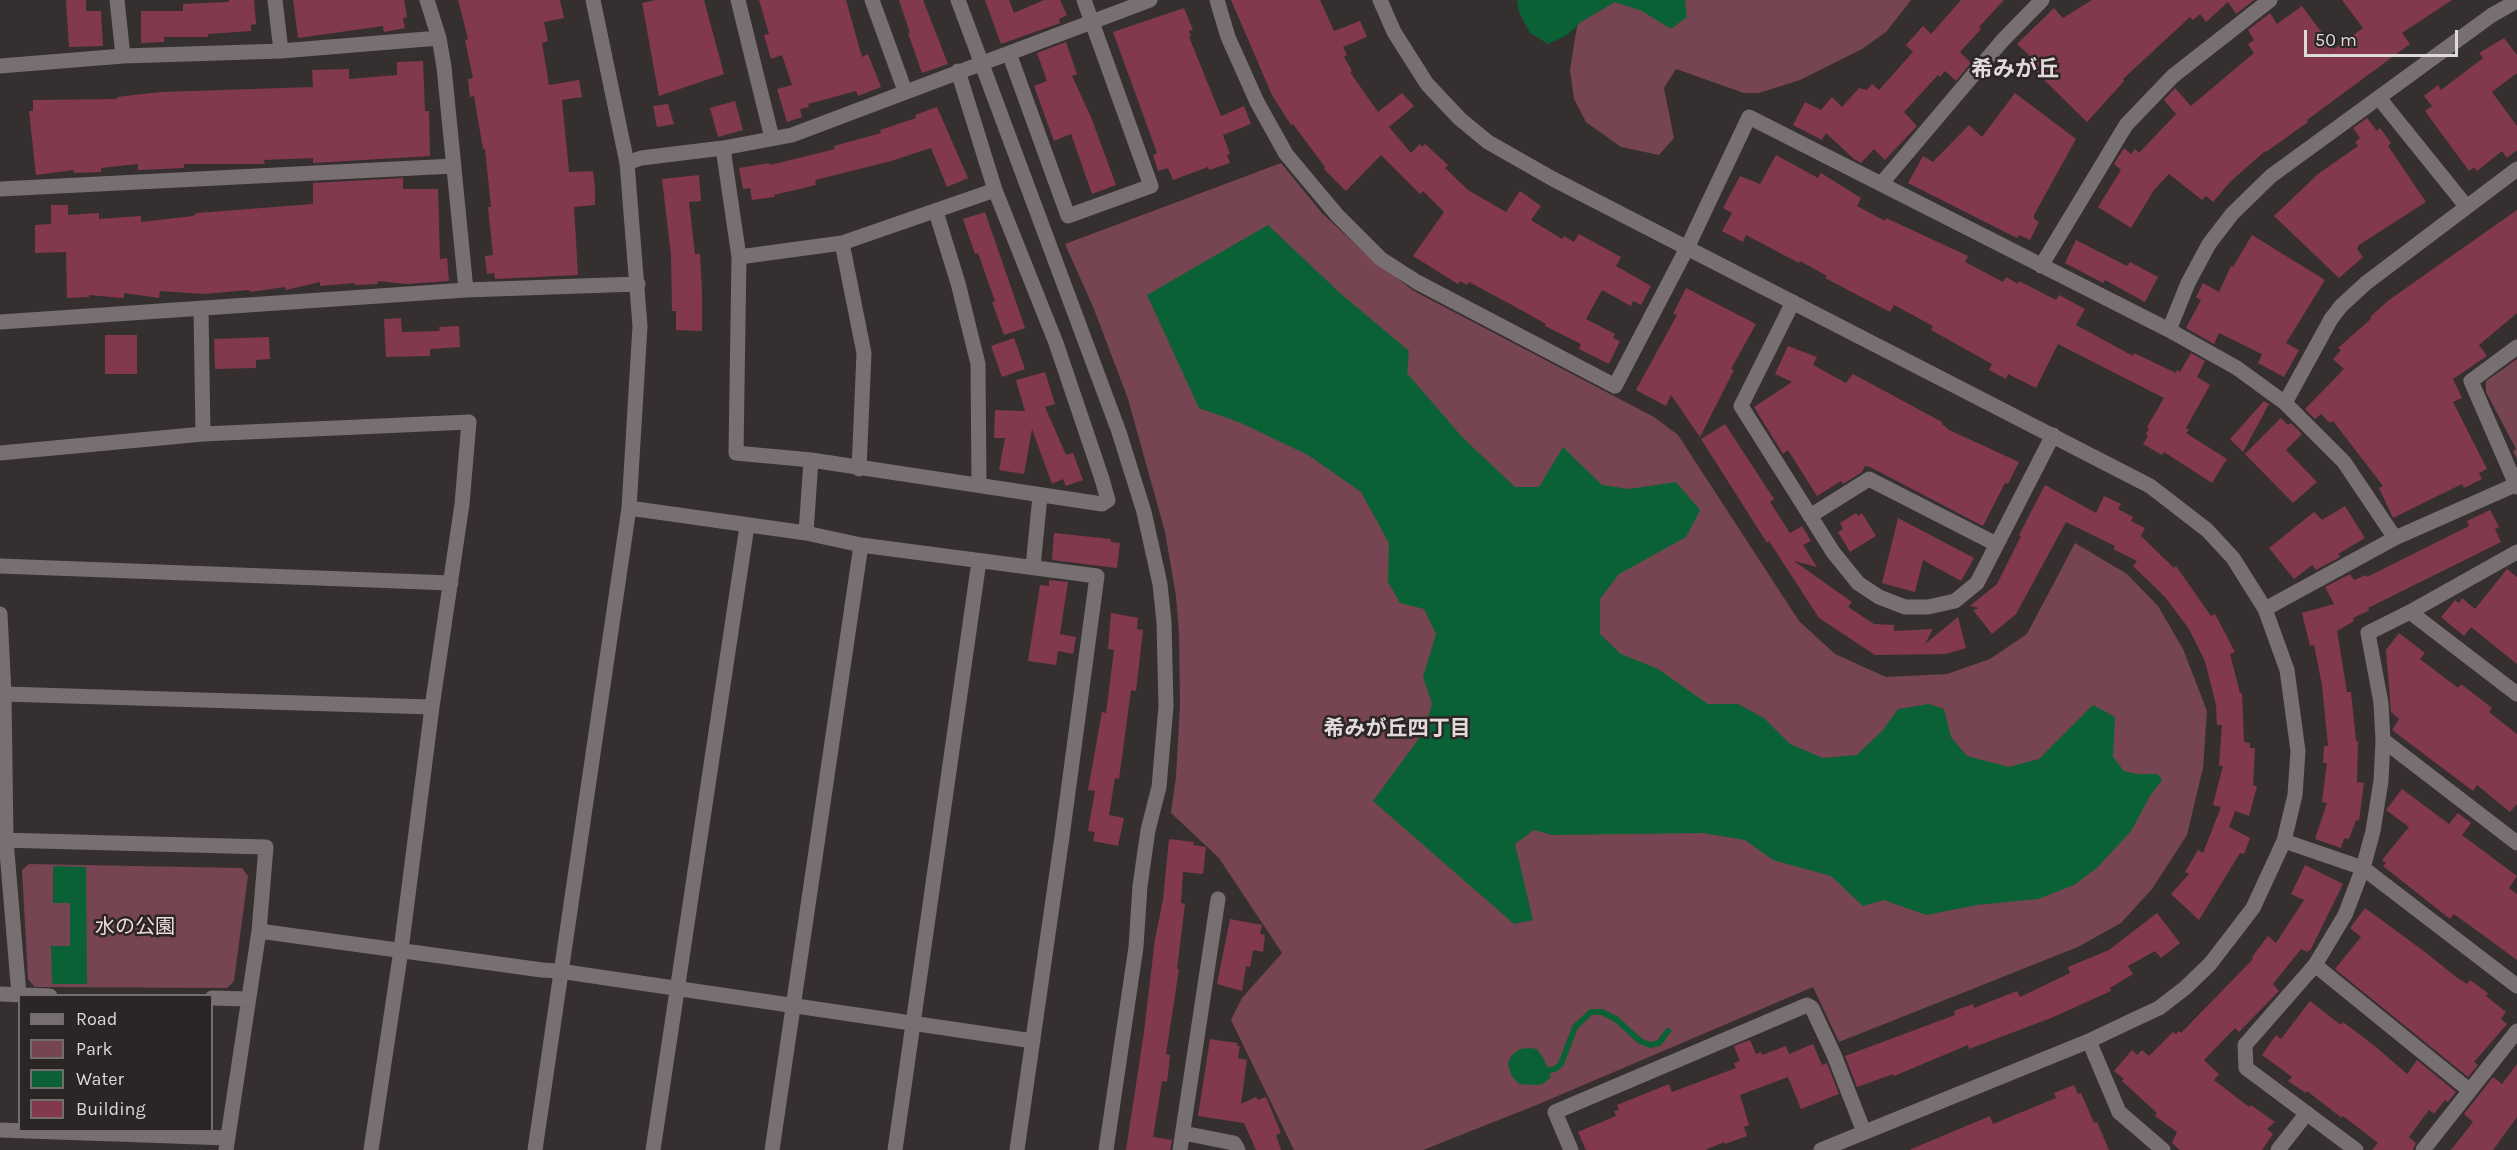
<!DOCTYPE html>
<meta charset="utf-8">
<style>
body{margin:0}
#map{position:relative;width:2517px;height:1150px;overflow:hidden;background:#352f30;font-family:Karla,sans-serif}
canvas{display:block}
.legend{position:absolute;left:18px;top:994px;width:195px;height:138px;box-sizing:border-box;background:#2b2526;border:2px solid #736d6e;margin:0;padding:8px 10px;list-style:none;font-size:18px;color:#ded9da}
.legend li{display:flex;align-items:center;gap:12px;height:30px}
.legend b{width:30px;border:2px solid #736d6e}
.scale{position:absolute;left:2304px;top:30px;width:154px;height:27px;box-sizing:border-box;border:3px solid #ded9da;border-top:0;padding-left:8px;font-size:18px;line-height:21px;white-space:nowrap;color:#ded9da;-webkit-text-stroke:4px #2b2526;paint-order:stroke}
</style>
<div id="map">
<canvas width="2517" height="1150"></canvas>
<ul class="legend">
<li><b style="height:8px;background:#776f71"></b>Road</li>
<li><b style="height:16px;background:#774451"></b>Park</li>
<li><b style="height:16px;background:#0a6136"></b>Water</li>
<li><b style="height:16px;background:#83394d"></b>Building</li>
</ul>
<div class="scale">50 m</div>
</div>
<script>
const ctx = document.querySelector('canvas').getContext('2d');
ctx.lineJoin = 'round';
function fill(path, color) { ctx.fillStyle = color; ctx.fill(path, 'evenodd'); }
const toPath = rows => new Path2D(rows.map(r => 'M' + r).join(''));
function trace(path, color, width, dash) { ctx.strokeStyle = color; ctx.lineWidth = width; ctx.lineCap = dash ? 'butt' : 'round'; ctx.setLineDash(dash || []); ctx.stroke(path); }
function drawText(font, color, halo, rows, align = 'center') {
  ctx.font = font + ' Karla,"Noto Sans JP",sans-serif'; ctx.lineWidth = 5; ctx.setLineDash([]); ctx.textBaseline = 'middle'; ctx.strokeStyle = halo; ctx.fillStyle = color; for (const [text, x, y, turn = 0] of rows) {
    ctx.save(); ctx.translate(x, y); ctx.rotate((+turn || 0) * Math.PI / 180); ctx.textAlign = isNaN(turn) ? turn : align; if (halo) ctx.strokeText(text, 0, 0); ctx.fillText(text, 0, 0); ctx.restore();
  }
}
fill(toPath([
 [1591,0,1911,0,1886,32,1862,49,1800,80,1759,93,1744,93,1676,69,1664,88,1674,138,1659,155,1621,147,1586,122,1574,99,1570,70,1575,38,1581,7],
 [1281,163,1322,213,1371,259,1414,291,1654,417,1678,435,1799,621,1835,654,1886,677,1947,674,1990,659,2027,634,2075,543,2127,574,2158,606,2183,649,2207,711,2203,768,2187,835,2152,889,2121,923,2078,947,1839,1042,1813,987,1539,1104,1423,1150,1294,1150,1231,1020,1242,998,1282,953,1219,858,1171,813,1176,777,1180,705,1179,634,1176,596,1165,532,1128,399,1094,309,1065,244],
 [2517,359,2517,459,2513,451,2516,449,2486,392,2486,381],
 [29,864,242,868,248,876,234,981,227,988,35,987,28,979,22,870]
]), '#774451');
fill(toPath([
 [1517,0,1685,0,1687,17,1671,29,1642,11,1615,2,1581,22,1567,35,1548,44,1530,33,1519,12],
 [1268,225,1340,293,1409,351,1407,373,1462,437,1515,487,1539,487,1563,447,1602,485,1629,489,1676,482,1700,510,1686,537,1619,574,1600,599,1600,634,1621,654,1658,669,1708,704,1738,704,1764,718,1790,744,1823,758,1857,755,1883,730,1898,709,1929,704,1944,709,1951,737,1967,756,2009,767,2039,759,2093,705,2115,717,2113,757,2124,771,2137,774,2158,774,2162,780,2150,796,2131,831,2097,868,2074,885,2038,899,1977,905,1926,915,1884,900,1863,906,1831,876,1773,860,1745,840,1703,833,1552,835,1534,830,1515,844,1533,920,1514,924,1373,801,1423,733,1432,704,1423,677,1436,634,1424,609,1400,603,1388,582,1389,543,1361,492,1308,455,1241,423,1199,408,1147,295],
 [53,866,86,867,87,984,52,984,51,946,70,946,70,903,53,903],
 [1530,1048,1537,1049,1544,1059,1551,1077,1543,1084,1535,1085,1519,1084,1511,1075,1508,1064,1511,1056,1520,1049]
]), '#0a6136');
trace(toPath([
 [1549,1070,1555,1069,1561,1064,1575,1027,1591,1012,1602,1012,1616,1019,1640,1041,1650,1045,1659,1043,1668,1031]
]), '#0a6136', 6);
fill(toPath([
 [66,0,86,0,86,11,101,11,103,46,69,47],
 [229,0,254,0,256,24,251,25,251,31,208,34,208,37,164,37,164,42,141,43,141,11,183,11,183,4,229,2],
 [293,0,404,0,407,17,403,18,405,28,384,32,383,26,298,38],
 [458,0,560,0,564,18,544,22,548,41,542,43,549,85,579,80,582,97,562,100,569,172,593,171,595,188,595,205,574,207,578,275,495,279,494,273,487,274,485,256,493,255,488,207,491,207,485,149,483,149,474,96,470,97,468,79,473,78,465,40,468,39],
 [656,0,704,0,724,74,659,96,642,3],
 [759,0,846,0,862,57,868,54,881,87,858,96,856,91,808,104,809,107,800,109,802,117,787,122,777,89,792,85,782,55,771,59,764,35,769,34],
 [899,0,923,0,948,64,922,73,908,33,910,33],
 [985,0,1009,0,1014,13,1044,0,1060,0,1067,15,1059,19,1060,23,1001,44],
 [1231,0,1320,0,1334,31,1360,21,1367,37,1343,47,1347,55,1344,57,1352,71,1350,72,1378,112,1402,93,1414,106,1389,127,1411,153,1420,144,1422,147,1425,144,1448,165,1445,168,1468,190,1506,212,1520,191,1541,206,1531,220,1562,239,1564,236,1574,242,1579,234,1621,257,1616,266,1651,286,1641,305,1633,301,1631,306,1602,290,1586,319,1615,334,1613,338,1620,341,1609,364,1579,349,1581,344,1545,326,1546,324,1512,305,1469,282,1467,285,1460,281,1458,284,1413,256,1444,212,1423,191,1420,194,1381,155,1346,191,1324,169,1325,167,1293,124,1291,125,1272,95],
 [1961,0,2004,0,1979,27,1981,29,1960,52,1971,63,1956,81,1945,71,1940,77,1938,75,1904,112,1917,126,1885,160,1874,149,1861,163,1854,159,1826,133,1822,140,1793,125,1805,102,1821,110,1832,97,1842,107,1859,88,1867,90,1872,84,1879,90,1913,52,1906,45,1923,26,1931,34],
 [2092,0,2254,0,2236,14,2228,2,2206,22,2200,14,2193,20,2190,17,2123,79,2124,81,2087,122,2028,64,2033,59,2017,44,2054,8,2063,18],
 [2342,0,2452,0,2402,33,2410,44,2307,120,2308,122,2266,152,2265,151,2230,182,2213,202,2206,196,2202,200,2169,174,2154,190,2131,228,2098,207,2121,170,2114,164,2124,148,2131,154,2135,149,2139,153,2176,114,2164,100,2175,88,2191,106,2254,53,2248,44,2254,40,2248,30,2270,13,2277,24,2302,6,2334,49,2363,28],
 [1184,8,1193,30,1189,31,1191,36,1189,37,1221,116,1244,106,1251,124,1223,135,1230,154,1227,155,1230,163,1209,170,1208,167,1173,180,1168,168,1158,171,1153,155,1157,153,1113,32],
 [2504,38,2517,55,2517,73,2492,92,2517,126,2517,150,2507,158,2502,151,2477,171,2474,167,2469,171,2425,111,2432,106,2424,96,2438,85,2441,90,2483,58,2479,53],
 [1066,42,1077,74,1072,76,1091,117,1116,185,1092,194,1071,134,1054,141,1034,86,1047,81,1037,53],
 [423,61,425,111,429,111,430,156,313,163,313,158,264,160,265,164,184,164,184,168,138,170,138,164,101,168,101,172,74,173,74,170,36,175,29,111,33,111,33,100,117,99,117,97,161,92,313,87,312,70,349,69,349,79,397,75,397,62],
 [2015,93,2076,139,2034,215,2034,219,2039,222,2030,240,2019,235,2017,238,1908,183,1923,156,1933,162,1969,125,1982,137],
 [735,101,743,130,718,137,710,108],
 [668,104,674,124,657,127,653,106],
 [937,107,968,178,947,187,931,148,891,161,815,180,816,185,774,195,775,197,752,200,750,188,743,189,739,168,769,163,770,165,835,149,834,146,881,133,880,130,916,118,915,115],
 [2367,118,2377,131,2380,128,2391,143,2388,146,2426,202,2359,245,2357,249,2363,257,2339,278,2274,216,2318,174,2358,146,2355,142,2360,138,2353,128],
 [1776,155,1818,178,1821,173,1861,198,1857,206,1885,221,1886,218,1968,256,1965,262,2003,282,2006,277,2018,284,2019,281,2056,300,2059,295,2085,309,2076,325,2133,356,2134,353,2176,373,2177,370,2180,372,2191,353,2205,361,2197,377,2210,385,2186,428,2189,430,2186,433,2227,459,2212,483,2164,452,2162,455,2143,444,2148,436,2146,434,2149,429,2147,427,2164,398,2058,344,2036,388,2008,374,2006,379,1989,370,1992,364,1931,330,1933,326,1894,305,1890,312,1825,278,1827,276,1800,261,1799,263,1746,235,1743,242,1722,231,1732,213,1723,208,1740,176,1760,184],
 [699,175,701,201,689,202,695,254,700,254,702,292,702,331,676,330,676,311,672,311,671,255,662,179],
 [403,178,403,189,438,189,440,259,447,258,449,281,406,284,378,281,378,284,355,285,355,283,320,286,320,282,286,290,285,287,250,292,249,290,203,294,160,291,159,298,124,293,124,298,89,295,89,297,67,298,66,252,35,253,35,225,51,224,51,205,68,205,68,215,99,213,99,219,141,216,141,222,193,216,197,213,313,204,313,183],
 [2517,210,2517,313,2479,345,2487,356,2453,379,2462,398,2453,402,2487,469,2479,473,2482,479,2464,488,2462,484,2393,518,2379,488,2383,486,2333,421,2330,423,2321,414,2315,419,2305,409,2344,369,2333,359,2341,350,2338,348,2372,318,2370,317,2389,300],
 [985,212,1025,328,1004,335,992,302,995,301,978,253,975,254,963,219],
 [2252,235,2325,280,2286,343,2299,350,2284,377,2258,363,2262,354,2219,333,2214,344,2186,328,2201,300,2196,297,2203,283,2219,292,2231,266,2233,267],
 [2076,240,2127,266,2130,262,2158,277,2145,302,2105,280,2103,283,2065,263],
 [1686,288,1756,324,1731,369,1734,370,1700,437,1671,395,1666,406,1636,390,1677,315,1673,314],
 [401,318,402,332,440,331,439,327,459,326,460,347,430,349,430,356,386,357,384,319],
 [105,335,137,335,137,374,105,374],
 [269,337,270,359,256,360,256,368,215,369,214,339],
 [1014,338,1025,369,1002,377,991,346],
 [1788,346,1817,357,1813,365,1846,383,1853,374,1942,422,1942,424,1949,430,2019,462,2008,484,2005,483,1983,526,1870,467,1865,466,1862,472,1843,484,1841,481,1817,496,1788,450,1783,454,1754,407,1792,382,1775,374],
 [1045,372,1055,404,1045,407,1066,455,1073,453,1083,480,1066,486,1063,479,1052,484,1032,429,1024,474,999,470,1005,438,994,438,995,410,1025,411,1016,380],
 [2264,401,2269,404,2243,452,2230,439],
 [2281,418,2288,425,2291,423,2302,434,2286,450,2317,482,2293,503,2245,454],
 [1725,424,1774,499,1770,502,1790,533,1802,526,1811,541,1803,545,1817,567,1794,561,1852,602,1848,607,1874,624,1894,625,1894,631,1933,629,1925,644,1958,617,1966,648,1946,654,1875,655,1819,618,1769,541,1767,543,1701,439],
 [2045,485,2096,513,2104,496,2121,504,2118,509,2133,517,2131,521,2145,528,2141,536,2174,568,2176,566,2211,616,2215,614,2235,652,2230,654,2240,693,2242,693,2244,742,2250,743,2250,748,2255,748,2253,785,2257,786,2249,816,2235,811,2229,827,2250,838,2244,854,2240,853,2199,920,2171,894,2189,874,2185,872,2198,850,2203,853,2221,807,2213,805,2223,766,2219,766,2222,725,2217,725,2216,705,2205,661,2189,629,2165,597,2133,566,2137,561,2113,549,2115,546,2066,522,2016,614,1992,634,1973,610,1979,608,1970,606,1997,584,2021,536,2019,535],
 [2345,506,2365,538,2338,554,2340,557,2316,570,2312,565,2294,579,2269,548,2314,512,2322,520],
 [2490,510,2499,527,2495,529,2501,542,2368,608,2370,610,2353,618,2354,621,2337,631,2347,692,2351,692,2356,741,2358,741,2357,782,2364,783,2359,821,2356,820,2349,839,2344,838,2341,848,2315,839,2327,803,2322,802,2327,763,2323,763,2324,746,2328,746,2322,685,2314,645,2310,646,2302,613,2334,604,2325,587,2350,574,2354,580,2366,575,2367,577,2469,526,2467,521],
 [1856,513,1858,516,1862,513,1876,536,1850,552,1838,532,1843,529,1840,523],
 [1898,518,1974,558,1961,581,1923,560,1915,592,1882,583],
 [1054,533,1111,539,1111,542,1120,543,1117,568,1052,560],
 [2507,569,2517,577,2517,664,2471,627,2464,636,2441,617,2455,600,2459,603,2462,598,2475,609],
 [1049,580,1068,582,1060,634,1076,637,1073,654,1058,651,1056,665,1028,661,1040,585,1049,586],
 [1111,613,1138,618,1137,629,1143,630,1136,691,1131,690,1119,779,1115,778,1109,815,1124,818,1118,846,1093,841,1095,832,1088,831,1095,791,1088,790,1102,712,1106,713,1114,650,1108,649],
 [2399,633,2425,653,2420,659,2458,688,2461,684,2492,708,2489,712,2517,734,2517,804,2510,812,2477,785,2473,791,2392,730,2399,719,2391,712,2386,650],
 [2402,789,2449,824,2458,813,2471,823,2462,835,2517,876,2509,888,2517,894,2517,960,2454,914,2450,919,2383,866,2386,863,2382,860,2409,827,2386,810],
 [1169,839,1194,842,1193,845,1206,847,1203,874,1183,872,1181,903,1185,904,1177,969,1179,969,1166,1054,1170,1055,1169,1065,1167,1082,1162,1081,1153,1137,1172,1140,1170,1150,1126,1150,1144,1032,1155,939,1163,900],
 [2305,865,2343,884,2310,951,2309,950,2307,952,2301,949,2273,984,2279,991,2239,1032,2235,1028,2204,1060,2219,1074,2214,1080,2249,1107,2251,1105,2275,1122,2267,1129,2273,1134,2262,1150,2180,1150,2172,1143,2177,1132,2155,1116,2157,1113,2122,1081,2124,1079,2114,1071,2132,1050,2137,1055,2142,1050,2149,1056,2173,1032,2176,1034,2179,1031,2181,1033,2253,959,2252,957,2268,936,2276,943,2304,900,2291,894],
 [2365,908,2425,952,2456,977,2467,984,2470,980,2488,993,2486,996,2506,1012,2501,1019,2507,1024,2474,1062,2478,1065,2468,1077,2335,969,2361,937,2350,928],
 [2157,913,2180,943,2161,958,2155,951,2128,966,2133,974,2110,988,2111,991,2051,1018,1969,1049,1968,1045,1894,1076,1893,1074,1857,1087,1845,1056,1955,1015,1954,1011,1973,1004,1974,1008,2017,991,2020,997,2070,973,2068,967,2109,950],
 [1230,919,1262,925,1260,934,1265,935,1263,952,1253,950,1250,967,1246,966,1242,991,1217,984],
 [2310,1001,2341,1025,2343,1022,2376,1047,2407,1074,2417,1060,2456,1092,2448,1102,2445,1100,2434,1114,2429,1110,2409,1137,2416,1143,2413,1150,2372,1150,2378,1143,2343,1116,2342,1118,2307,1091,2306,1093,2288,1081,2292,1077,2262,1055,2276,1035,2281,1039],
 [1210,1039,1237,1043,1237,1046,1240,1046,1238,1058,1247,1060,1241,1104,1256,1097,1258,1100,1266,1097,1281,1133,1276,1135,1281,1150,1256,1150,1244,1123,1198,1116],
 [1750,1040,1756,1054,1761,1052,1762,1055,1786,1046,1789,1054,1813,1044,1822,1065,1827,1063,1839,1094,1801,1109,1788,1077,1740,1095,1749,1125,1744,1127,1747,1136,1725,1144,1724,1142,1705,1150,1586,1150,1578,1132,1616,1116,1614,1111,1619,1110,1617,1105,1669,1084,1672,1092,1736,1068,1734,1063,1740,1061,1734,1046],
 [2517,1064,2517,1117,2493,1150,2451,1150,2473,1122,2464,1114,2493,1077,2502,1084],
 [2074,1085,2078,1094,2081,1093,2094,1123,2097,1122,2109,1150,1909,1150,1990,1116,1993,1124,2056,1098,2054,1093]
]), '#83394d');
trace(toPath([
 [117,0,123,56],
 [275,0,281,51],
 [427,0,439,38,444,67,466,290],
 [738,0,772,138],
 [872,0,905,91],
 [958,0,1119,432,1144,512,1160,584,1164,622,1166,706,1159,787,1148,830,1140,886,1136,947,1106,1150],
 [1217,0,1228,37,1257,102,1286,154,1337,215,1381,259,1417,282,1615,386,1687,248,1749,117,2169,330,2237,368,2285,403,2344,462,2395,538],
 [1380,0,1394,32,1427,84,1460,119,1488,142,1553,179,2150,486,2207,530,2233,558,2265,609,2287,670,2298,751,2295,795,2284,841,2253,908,2210,964,2185,988,2159,1008,2131,1021,2089,1041,1821,1150],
 [1009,53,1068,216,1151,186,1084,0],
 [0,66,123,56,281,51,439,38],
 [2379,98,2466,206],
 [723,148,739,257,736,453,811,460,1102,504,1108,500,1102,479,1056,343,995,190,958,71],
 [627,163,641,158,723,148,792,135,1150,0],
 [1881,184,2002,41,2042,0],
 [0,189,454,166],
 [936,212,958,283,978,364,979,484],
 [842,243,864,353,859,469],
 [739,257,842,243,995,190],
 [2041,266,2126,125,2173,76,2270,0],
 [1793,302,1741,406,1833,552,1858,583,1879,597,1905,607,1928,607,1955,601,1977,583,2053,435],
 [201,308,203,434],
 [0,322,466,290,638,284],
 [2169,330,2188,283,2209,244,2232,214,2271,176,2492,15,2517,1],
 [2517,347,2471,381,2517,487],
 [2285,403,2331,319,2341,306,2366,283,2517,169],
 [0,453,203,434,469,422,462,504,432,707,401,950,371,1150],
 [629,508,806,533,861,545,1097,576,1062,837,1017,1150],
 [1810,516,1869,479,1996,544],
 [806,533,811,460],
 [0,566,451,583],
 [1033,567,1040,496],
 [2265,609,2395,538,2517,484],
 [2410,612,2517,694],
 [0,614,4,694,6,840,19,995],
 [4,694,432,707],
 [2383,740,2517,843],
 [0,840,266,847,259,931,226,1150],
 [2284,841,2363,868,2517,986],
 [259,931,542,970,559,971,1033,1041],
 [2315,965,2469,1090],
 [0,994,50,996],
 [212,998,248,999],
 [2089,1041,2119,1112,2163,1150],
 [0,1130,228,1138],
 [1183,1133,1234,1143,1238,1150],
 [535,1150,629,508,640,326,627,163,593,0],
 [653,1150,747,526],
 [772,1150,861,545],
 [895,1150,979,561],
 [1180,1150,1218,899],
 [1571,1150,1555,1112,1807,1005,1812,1008,1834,1055,1864,1132],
 [2278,1150,2307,1113],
 [2356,1150,2246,1068,2245,1045,2315,965,2345,915,2363,868,2373,831,2381,781,2383,740,2381,703,2368,633,2410,612,2517,552],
 [2423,1150,2517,1031]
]), '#776f71', 15);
drawText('20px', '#f2dade', '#2b2526', [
 ["水の公園",135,927]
]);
drawText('bold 21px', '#e3dadb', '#2b2526', [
 ["希みが丘四丁目",1397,729]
]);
drawText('bold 22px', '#e3dadb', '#2b2526', [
 ["希みが丘",2015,70]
]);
</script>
